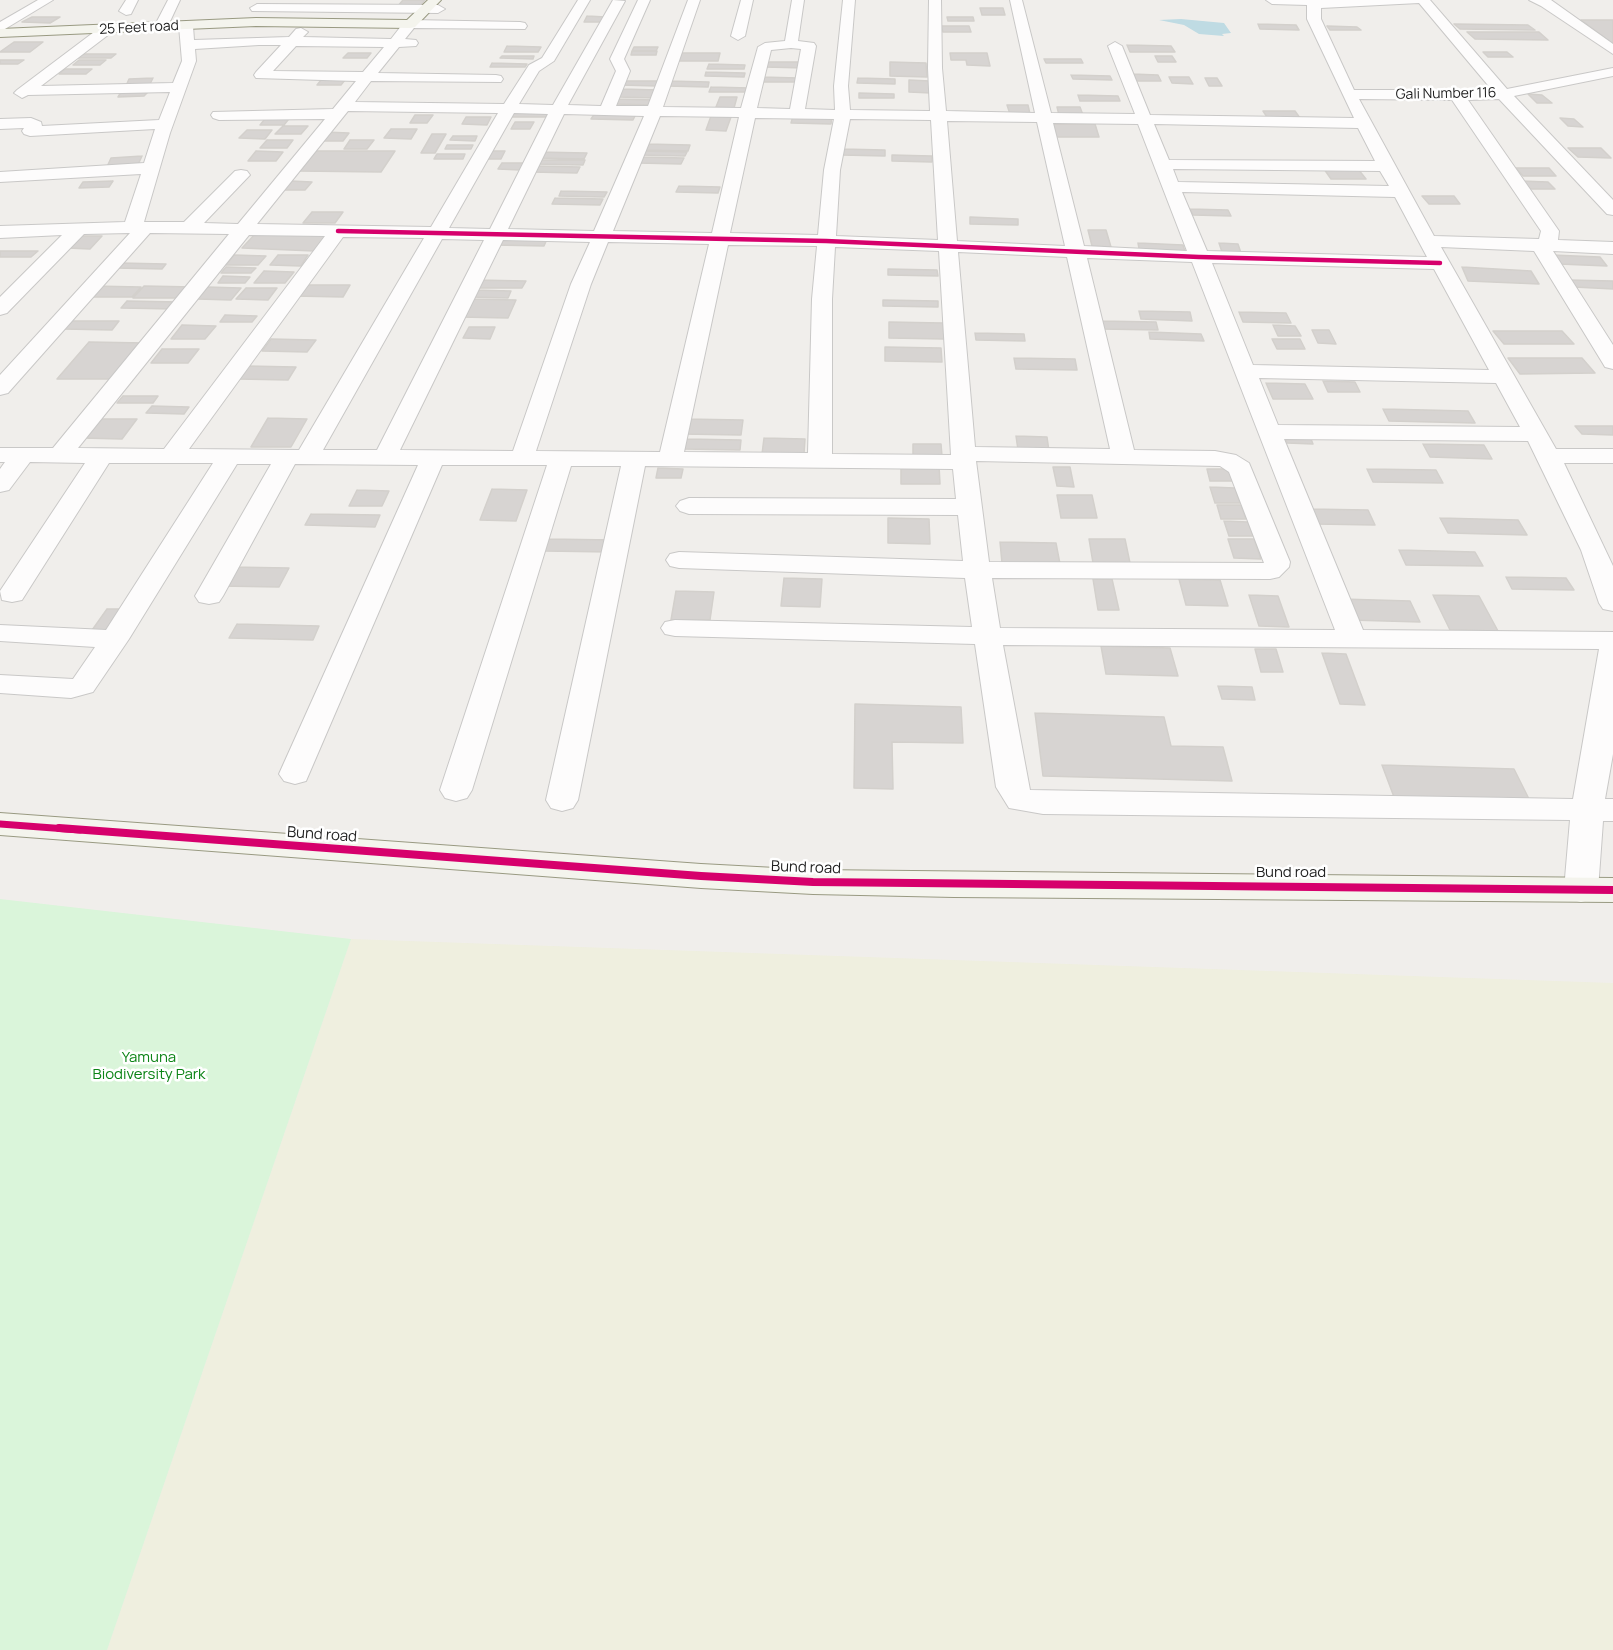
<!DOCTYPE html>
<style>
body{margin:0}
canvas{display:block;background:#f0eeeb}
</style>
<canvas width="1613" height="1650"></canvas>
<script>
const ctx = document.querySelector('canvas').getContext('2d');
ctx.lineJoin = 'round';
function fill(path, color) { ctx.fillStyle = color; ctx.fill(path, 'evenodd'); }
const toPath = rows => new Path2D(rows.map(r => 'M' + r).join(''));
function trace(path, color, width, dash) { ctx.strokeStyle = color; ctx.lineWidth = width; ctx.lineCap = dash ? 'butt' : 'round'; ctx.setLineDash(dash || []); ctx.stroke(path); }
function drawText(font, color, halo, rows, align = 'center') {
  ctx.font = font + ' Manrope,sans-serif'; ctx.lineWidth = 5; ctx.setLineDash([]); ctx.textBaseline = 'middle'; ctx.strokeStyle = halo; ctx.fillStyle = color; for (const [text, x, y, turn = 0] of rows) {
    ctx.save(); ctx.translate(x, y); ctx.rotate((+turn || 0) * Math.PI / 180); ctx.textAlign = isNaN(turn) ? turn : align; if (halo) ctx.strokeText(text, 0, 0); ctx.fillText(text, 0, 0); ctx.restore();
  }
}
fill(toPath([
 [351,939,1613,983,1613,1650,107,1650]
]), '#efefdf');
fill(toPath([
 [0,899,351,939,107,1650,0,1650]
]), '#daf5da');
fill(toPath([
 [1181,19,1224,23,1231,33,1222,34,1224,36,1199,34,1184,25,1159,20]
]), '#bfdbe3');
const building = toPath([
 [403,0,425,0,419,7,397,7,403,0],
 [980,8,1003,8,1005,15,982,15,980,8],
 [587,16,606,17,604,22,584,22,587,16],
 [32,17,60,17,50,23,22,22,32,17],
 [947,17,973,17,974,21,948,21,947,17],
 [1581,20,1613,20,1613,44,1581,20],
 [1258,24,1296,25,1299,30,1260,29,1258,24],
 [1454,24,1528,25,1535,30,1460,29,1454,24],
 [941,26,969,26,971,32,943,32,941,26],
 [1327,26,1357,27,1361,30,1330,30,1327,26],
 [1467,32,1539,32,1548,40,1475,39,1467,32],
 [14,42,43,42,30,52,0,52,14,42],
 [1127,45,1171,46,1175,52,1130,52,1127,45],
 [507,46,541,47,538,52,504,52,507,46],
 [634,47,658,47,656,51,632,51,634,47],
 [632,51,657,51,656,55,631,55,632,51],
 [1483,52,1507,52,1513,57,1488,57,1483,52],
 [348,53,371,53,367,58,343,58,348,53],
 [681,53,720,53,718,61,678,61,681,53],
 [950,53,987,53,990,66,967,65,966,60,951,60,950,53],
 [83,54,116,54,111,58,77,58,83,54],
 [502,56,534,56,533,59,500,58,502,56],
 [1155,56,1172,56,1176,62,1158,62,1155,56],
 [1044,59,1081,59,1083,63,1046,63,1044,59],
 [0,60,24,60,18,64,0,64,0,60],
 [79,60,106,60,100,65,73,65,79,60],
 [765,62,805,62,805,68,764,67,765,62],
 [890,62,926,63,927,77,890,76,890,62],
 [492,63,527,64,525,67,490,67,492,63],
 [709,64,745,65,744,69,707,69,709,64],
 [65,69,92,69,86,74,59,74,65,69],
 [706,72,745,73,744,77,705,76,706,72],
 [1132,74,1158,75,1161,81,1135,81,1132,74],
 [1071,75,1110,76,1112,80,1073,79,1071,75],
 [761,77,799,78,798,82,760,82,761,77],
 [1169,77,1189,77,1193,84,1172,83,1169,77],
 [153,78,149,86,125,88,129,79,153,78],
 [858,78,895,79,895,84,857,83,858,78],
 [1205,78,1217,78,1222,86,1209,86,1205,78],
 [321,80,345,80,341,85,317,85,321,80],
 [909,80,930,81,931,93,909,92,909,80],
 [620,81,659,81,657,86,618,85,620,81],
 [668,81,709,82,708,87,666,86,668,81],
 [711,87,750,88,749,92,709,92,711,87],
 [622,89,659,90,655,98,617,97,622,89],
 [121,92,148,92,144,96,118,97,121,92],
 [859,93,894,94,894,98,859,98,859,93],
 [1528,94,1542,95,1552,103,1537,103,1528,94],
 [1078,95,1118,96,1120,101,1080,101,1078,95],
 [720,97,737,97,734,108,716,107,720,97],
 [615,99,655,100,652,105,612,104,615,99],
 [1007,105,1028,105,1030,114,1010,114,1007,105],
 [1057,107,1080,107,1083,115,1059,115,1057,107],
 [514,109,554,109,550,117,510,117,514,109],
 [1263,111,1295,111,1300,118,1267,117,1263,111],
 [595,113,636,114,633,120,591,119,595,113],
 [268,115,292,115,284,125,260,125,268,115],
 [415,115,433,115,427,123,410,123,415,115],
 [711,116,731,117,726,131,706,130,711,116],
 [793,116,832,116,831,124,791,123,793,116],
 [466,117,491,117,487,125,462,124,466,117],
 [1560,118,1574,119,1583,127,1568,126,1560,118],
 [515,122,534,122,530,129,511,129,515,122],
 [1050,124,1095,124,1099,137,1054,137,1050,124],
 [283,126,308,126,301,134,275,134,283,126],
 [391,129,417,129,411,139,384,138,391,129],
 [247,130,272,130,265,139,239,138,247,130],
 [324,132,349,133,343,141,317,141,324,132],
 [432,134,446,134,435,153,421,153,432,134],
 [453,136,477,136,475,141,450,140,453,136],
 [267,140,293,140,287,148,260,148,267,140],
 [350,140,374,140,367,149,344,149,350,140],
 [646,144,690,145,688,151,643,150,646,144],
 [447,145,473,145,471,149,445,149,447,145],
 [1568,148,1601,148,1611,158,1578,157,1568,148],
 [842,149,885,150,885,156,841,155,842,149],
 [256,151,283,152,276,161,248,161,256,151],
 [313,151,395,151,381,172,297,171,313,151],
 [485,151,505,151,501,159,481,159,485,151],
 [641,151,687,152,685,156,639,155,641,151],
 [538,152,587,153,584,159,536,158,538,152],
 [437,154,465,154,463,159,434,159,437,154],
 [892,155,932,156,932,162,892,161,892,155],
 [142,156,137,167,106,169,111,158,142,156],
 [640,157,684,158,681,164,637,163,640,157],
 [536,160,585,160,583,165,534,164,536,160],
 [502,163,524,163,520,170,498,169,502,163],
 [535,166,580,167,577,173,531,172,535,166],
 [1516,168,1549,168,1556,176,1523,176,1516,168],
 [1324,169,1358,169,1366,179,1331,179,1324,169],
 [113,181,109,187,79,188,83,182,113,181],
 [291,181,312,182,305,190,284,190,291,181],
 [1521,181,1548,182,1555,189,1528,189,1521,181],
 [679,186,720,187,718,193,676,192,679,186],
 [561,191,607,192,604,197,559,196,561,191],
 [1422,196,1454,196,1460,204,1429,204,1422,196],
 [555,198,603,199,600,205,552,204,555,198],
 [1190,209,1228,210,1231,216,1193,215,1190,209],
 [312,212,343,212,335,223,303,223,312,212],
 [970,217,1018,219,1018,225,970,224,970,217],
 [1088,230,1106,230,1111,247,1092,246,1088,230],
 [257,232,328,235,314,251,242,248,257,232],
 [80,236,102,236,90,249,67,248,80,236],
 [497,238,547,239,544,246,494,245,497,238],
 [1138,243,1183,245,1186,255,1140,254,1138,243],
 [1219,243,1238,244,1241,253,1222,252,1219,243],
 [0,251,38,251,31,257,0,257,0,251],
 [234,255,266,256,258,265,226,265,234,255],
 [278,255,308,255,301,266,270,265,278,255],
 [1552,255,1600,257,1607,266,1559,264,1552,255],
 [120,263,166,264,162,269,115,268,120,263],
 [226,267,256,268,251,273,221,273,226,267],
 [1462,267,1531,271,1539,284,1468,281,1462,267],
 [888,269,937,270,938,276,888,275,888,269],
 [264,271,294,272,285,283,254,283,264,271],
 [223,276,250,277,245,283,218,283,223,276],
 [476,280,526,281,522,288,472,288,476,280],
 [1568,280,1613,281,1613,289,1574,287,1568,280],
 [301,285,350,285,343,297,293,296,301,285],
 [93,286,141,287,132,297,83,297,93,286],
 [144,286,195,287,185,298,133,298,144,286],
 [207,287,241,288,231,300,197,299,207,287],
 [246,288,277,288,268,300,236,299,246,288],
 [474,290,511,291,508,298,471,297,474,290],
 [468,299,516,300,508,318,459,317,468,299],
 [883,300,938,301,938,307,883,306,883,300],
 [127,301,180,302,174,309,121,308,127,301],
 [1139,311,1190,312,1192,321,1141,319,1139,311],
 [1239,312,1286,313,1291,323,1243,322,1239,312],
 [225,315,257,316,252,322,220,322,225,315],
 [71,321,119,321,112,330,63,329,71,321],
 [1100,321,1156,322,1158,330,1101,329,1100,321],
 [889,322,943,323,944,339,889,338,889,322],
 [182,325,216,326,205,339,171,339,182,325],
 [1273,325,1295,326,1301,336,1278,336,1273,325],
 [469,327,495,327,490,339,463,338,469,327],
 [1312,330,1329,330,1336,344,1318,343,1312,330],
 [1493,331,1562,331,1574,344,1504,344,1493,331],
 [1149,332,1201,334,1204,341,1150,339,1149,332],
 [975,333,1024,334,1025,341,976,340,975,333],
 [271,339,316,340,307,352,262,351,271,339],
 [1272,339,1300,339,1305,349,1277,349,1272,339],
 [89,342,146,343,116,379,57,379,89,342],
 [885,347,941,348,942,362,885,361,885,347],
 [162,349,199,349,188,363,151,363,162,349],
 [1014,358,1075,359,1077,370,1016,369,1014,358],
 [1508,358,1582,358,1595,373,1520,374,1508,358],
 [247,366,296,367,288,380,238,379,247,366],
 [1323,381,1355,382,1360,392,1328,392,1323,381],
 [1266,383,1305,384,1313,399,1273,399,1266,383],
 [123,396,158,396,153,403,117,403,123,396],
 [152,406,189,407,184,414,146,413,152,406],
 [1383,409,1468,411,1475,423,1389,421,1383,409],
 [268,418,307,419,291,447,251,447,268,418],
 [97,419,137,419,122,439,81,438,97,419],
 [685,419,743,420,741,435,682,434,685,419],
 [1575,426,1613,426,1613,435,1582,434,1575,426],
 [1283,433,1309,434,1313,444,1287,443,1283,433],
 [1016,436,1047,437,1049,451,1018,450,1016,436],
 [764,438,805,439,804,454,762,454,764,438],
 [686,439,741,440,740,450,684,449,686,439],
 [913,444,941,444,942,456,913,456,913,444],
 [1423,444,1484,445,1492,459,1430,457,1423,444],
 [901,464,939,465,940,484,901,484,901,464],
 [1053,467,1070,467,1074,487,1057,486,1053,467],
 [658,468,683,469,681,478,656,478,658,468],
 [1207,469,1229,469,1233,481,1210,481,1207,469],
 [1367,469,1436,470,1443,483,1373,482,1367,469],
 [1210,487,1235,488,1240,503,1215,503,1210,487],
 [492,489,527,490,516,521,480,520,492,489],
 [357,490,389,491,382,506,349,506,357,490],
 [1057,495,1092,495,1097,518,1061,518,1057,495],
 [1217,505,1241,505,1246,519,1221,519,1217,505],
 [1309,509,1368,510,1375,525,1315,524,1309,509],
 [311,514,380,515,375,527,305,525,311,514],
 [888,518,929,519,930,544,888,543,888,518],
 [1440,518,1518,520,1527,535,1448,533,1440,518],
 [1224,521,1248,522,1253,536,1229,536,1224,521],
 [547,539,614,540,610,552,544,551,547,539],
 [1089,539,1125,539,1130,563,1093,563,1089,539],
 [1228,539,1254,539,1261,559,1234,558,1228,539],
 [1000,542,1056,543,1060,564,1002,563,1000,542],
 [1399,550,1475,552,1483,566,1406,565,1399,550],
 [230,567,289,568,279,587,219,586,230,567],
 [1506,577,1566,578,1574,590,1512,589,1506,577],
 [784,578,822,579,820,607,781,606,784,578],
 [1093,579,1112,579,1119,610,1098,610,1093,579],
 [1179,579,1220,580,1228,606,1186,605,1179,579],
 [676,591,714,592,710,620,671,620,676,591],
 [1249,595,1278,596,1289,627,1259,626,1249,595],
 [1433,595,1479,596,1498,631,1450,630,1433,595],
 [1342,599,1410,601,1420,622,1350,620,1342,599],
 [107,609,133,609,117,634,90,633,107,609],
 [237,624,319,626,313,640,229,638,237,624],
 [1101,646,1170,648,1178,676,1106,674,1101,646],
 [1255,649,1276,649,1283,672,1261,672,1255,649],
 [1322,653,1346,654,1365,705,1340,704,1322,653],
 [1218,686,1252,687,1255,700,1222,699,1218,686],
 [855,704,961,707,963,743,892,742,893,789,854,788,855,704],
 [1035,713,1164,717,1171,746,1223,747,1232,781,1043,776,1035,713],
 [1382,765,1514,769,1530,801,1394,797,1382,765]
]);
fill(building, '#d7d4d2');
trace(building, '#d3d0cc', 1.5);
const street = toPath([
 [38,0,53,0,0,32,0,22,38,0],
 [126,0,138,0,131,14,126,15,119,11,126,0],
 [168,0,180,0,166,30,156,30,154,27,168,0],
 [578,0,590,0,554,61,539,71,519,104,553,105,613,0,625,1,568,105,601,106,616,71,610,59,638,0,650,0,624,59,630,71,616,106,648,106,688,0,700,0,663,107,741,108,758,47,765,43,785,41,792,0,804,0,798,41,814,43,816,46,805,109,835,110,834,86,843,0,855,0,848,86,850,110,930,111,928,68,929,0,941,0,942,68,946,111,1035,113,1010,0,1022,0,1051,113,1135,114,1108,46,1115,42,1122,46,1150,115,1354,118,1307,19,1307,5,1272,4,1266,0,1430,0,1507,89,1613,68,1613,76,1514,96,1613,200,1613,215,1607,214,1499,99,1468,100,1559,231,1558,240,1613,242,1613,254,1553,251,1613,345,1613,369,1605,367,1602,362,1534,251,1441,247,1556,449,1613,449,1613,463,1564,463,1613,566,1613,611,1603,609,1599,603,1581,550,1528,441,1284,439,1363,630,1613,632,1613,754,1605,799,1613,799,1613,821,1603,821,1598,890,1593,899,1581,902,1569,899,1564,890,1570,820,1043,814,1009,808,996,787,975,644,675,636,665,634,661,628,665,622,675,620,972,627,965,578,679,568,670,566,666,560,670,554,679,552,963,561,958,515,689,514,680,511,676,506,680,501,689,498,956,499,953,469,645,466,578,800,573,808,562,811,551,808,546,800,621,466,571,466,472,790,467,798,456,801,445,798,440,790,547,465,442,465,306,781,295,784,284,781,279,774,418,465,295,464,223,596,219,602,209,604,199,602,195,596,271,464,237,464,129,639,93,692,71,698,0,693,0,675,73,679,95,647,0,641,0,625,106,630,213,463,109,463,22,600,12,602,2,600,0,591,85,463,30,462,9,490,0,492,0,469,5,462,0,462,0,448,53,448,229,234,150,233,8,393,0,395,0,375,130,233,84,234,7,313,0,315,0,297,62,235,0,238,0,226,125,222,141,174,0,182,0,172,144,163,155,129,30,136,24,134,22,131,24,128,0,129,0,119,31,118,41,122,42,126,159,120,170,92,28,95,22,98,14,93,17,90,102,26,107,25,114,29,112,32,41,86,173,83,182,61,179,26,186,22,193,26,194,40,289,37,296,29,301,28,308,32,303,37,391,39,405,21,410,20,520,22,525,23,527,26,525,29,414,28,405,39,416,40,418,43,416,46,399,47,378,73,496,75,501,76,503,79,501,82,371,81,355,102,504,104,529,65,542,58,578,0],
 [1419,3,1492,90,1354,90,1321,19,1321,8,1419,3],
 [259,45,281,45,256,72,254,75,256,78,356,81,333,109,213,112,211,115,213,118,219,120,325,119,238,224,204,223,250,175,247,171,241,170,235,171,184,222,144,222,170,133,196,61,195,49,259,45],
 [296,46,384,47,363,72,273,71,296,46],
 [791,48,801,49,790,109,757,108,771,50,791,48],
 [1359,99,1452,100,1541,231,1539,239,1434,236,1359,99],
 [348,111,498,113,431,227,257,224,348,111],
 [514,113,548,114,490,229,449,228,514,113],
 [564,114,644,116,594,231,508,229,564,114],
 [660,116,739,117,712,233,613,231,660,116],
 [755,118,834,119,824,170,818,235,730,233,755,118],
 [850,119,931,120,938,240,836,236,840,170,850,119],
 [947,121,1037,122,1065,246,957,241,947,121],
 [1053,123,1138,124,1187,251,1084,246,1053,123],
 [1154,124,1358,128,1375,161,1169,160,1154,124],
 [1173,169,1380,171,1389,186,1178,182,1173,169],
 [1182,192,1395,197,1427,257,1207,251,1182,192],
 [249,235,325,236,164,449,78,448,249,235],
 [343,237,424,238,299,450,189,449,343,237],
 [442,239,484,240,377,450,323,450,442,239],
 [503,240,590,242,571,284,513,451,400,450,503,240],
 [608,242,709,244,660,452,536,451,591,284,608,242],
 [728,245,817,246,812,299,808,453,684,452,728,245],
 [835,247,939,251,951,455,832,454,832,299,835,247],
 [958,252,1067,257,1110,449,975,447,958,252],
 [1087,258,1192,262,1335,630,1000,628,992,578,1270,579,1279,577,1289,567,1290,562,1249,463,1236,455,1215,451,1134,450,1087,258],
 [1212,263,1434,269,1489,370,1253,365,1212,263],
 [1259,378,1496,383,1520,427,1278,425,1259,378],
 [976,461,1220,466,1229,472,1264,563,989,562,976,461],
 [1003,645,1599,649,1573,799,1030,790,1003,645],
 [741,0,753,0,745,36,738,40,731,36,741,0],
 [1529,0,1551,0,1613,44,1613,54,1541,6,1529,0],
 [257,4,438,5,445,9,438,13,252,11,250,8,257,4]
]);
const secondary = toPath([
 [428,0,441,0,415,27,410,28,256,26,0,37,0,29,256,18,407,20,428,0],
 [0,813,701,864,813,870,1613,878,1613,902,954,897,813,894,701,888,0,835,0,813]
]);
trace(street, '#c9c8c7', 2);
trace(secondary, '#999a82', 2);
fill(street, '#fdfcfc');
fill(secondary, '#f4f4ed');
trace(toPath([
 [338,231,826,241,1199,257,1440,263]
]), '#d6006c', 4.5);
trace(toPath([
 [0,824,80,830]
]), '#d6006c', 7);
trace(toPath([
 [59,828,701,876,813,882,1613,890]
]), '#d6006c', 8);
drawText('14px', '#222', '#fff', [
 ["25 Feet road",139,28,-3],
 ["Gali Number 116",1446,94,-1]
]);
drawText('15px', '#222', '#fff', [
 ["Bund road",322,835,4],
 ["Bund road",806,868,2],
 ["Bund road",1291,873]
]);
drawText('15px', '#0c8416', '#fff', [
 ["Yamuna",149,1058],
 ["Biodiversity Park",149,1075]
]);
</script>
